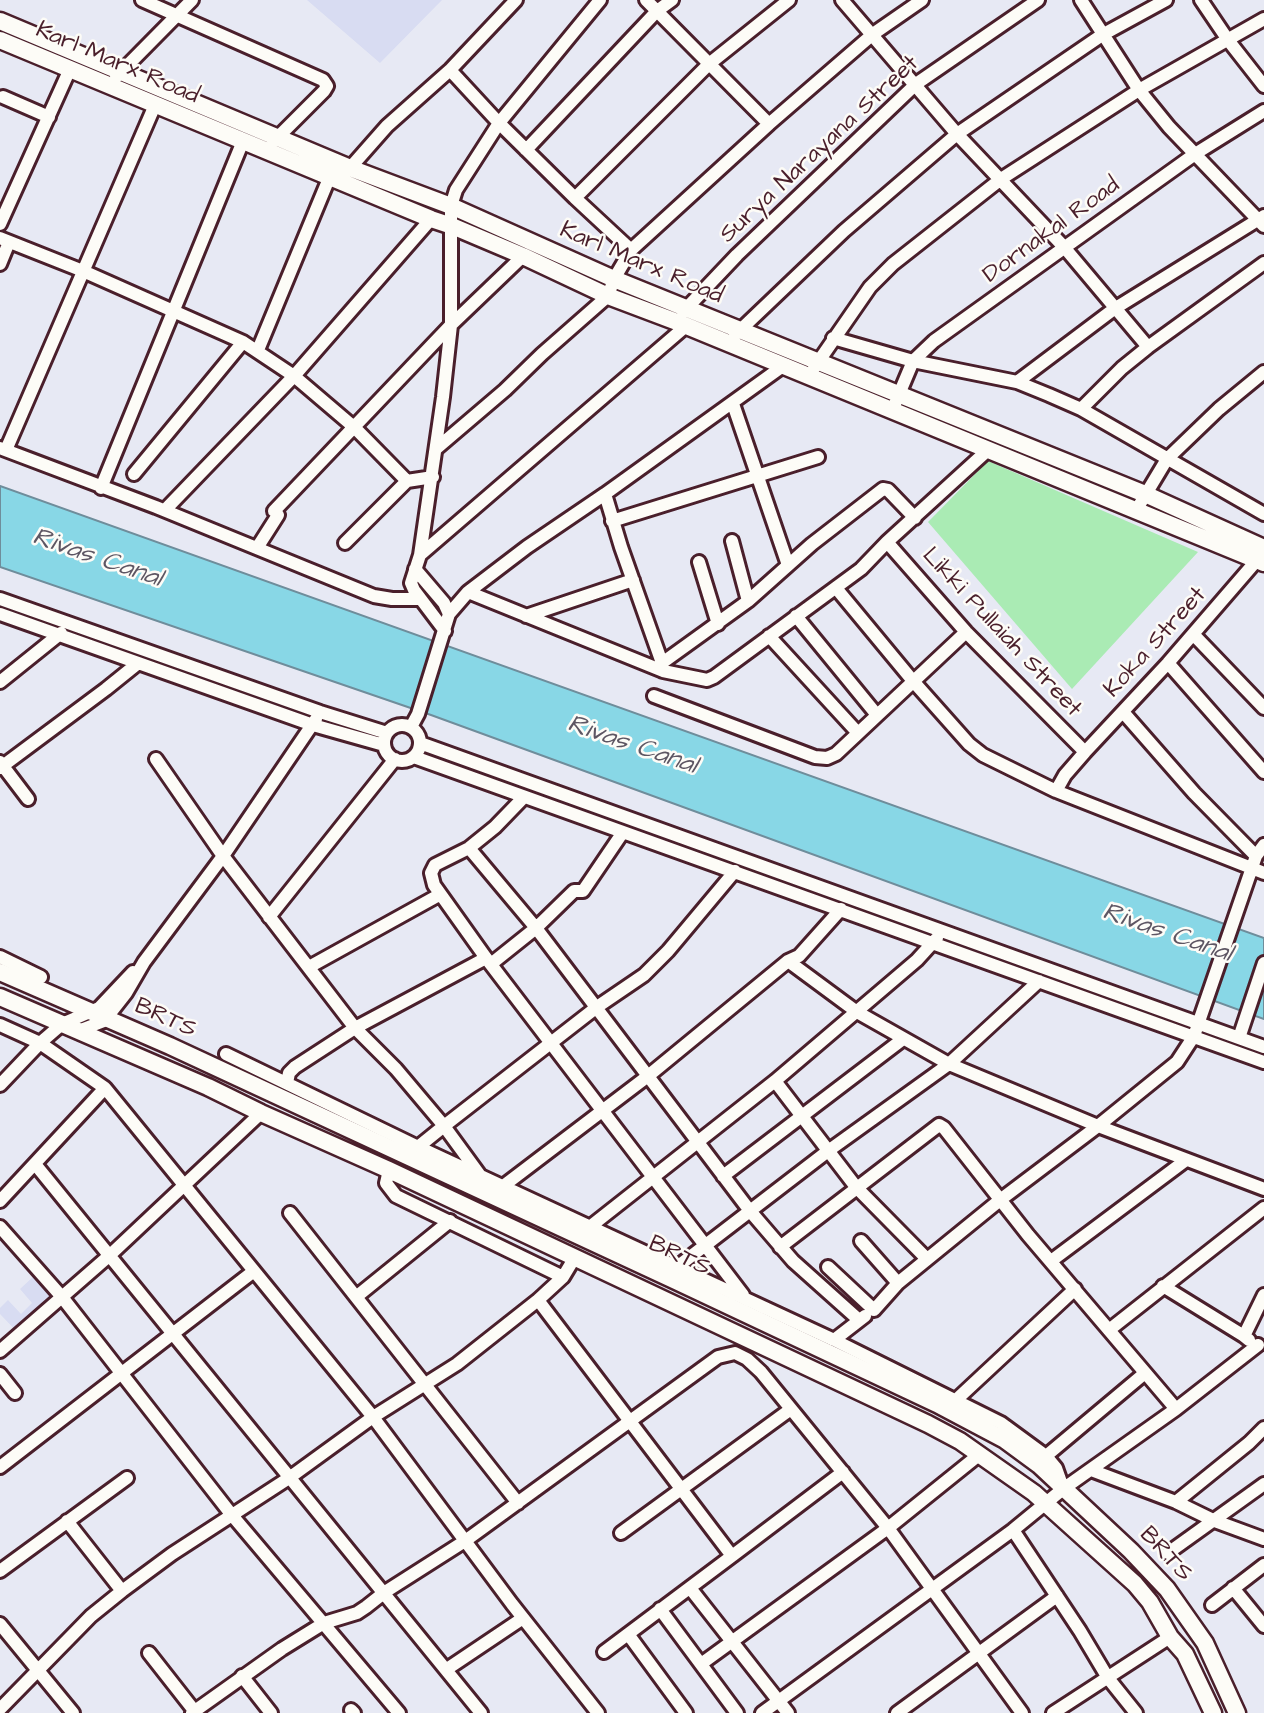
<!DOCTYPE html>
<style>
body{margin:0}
canvas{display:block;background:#e7e9f4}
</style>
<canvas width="1264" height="1713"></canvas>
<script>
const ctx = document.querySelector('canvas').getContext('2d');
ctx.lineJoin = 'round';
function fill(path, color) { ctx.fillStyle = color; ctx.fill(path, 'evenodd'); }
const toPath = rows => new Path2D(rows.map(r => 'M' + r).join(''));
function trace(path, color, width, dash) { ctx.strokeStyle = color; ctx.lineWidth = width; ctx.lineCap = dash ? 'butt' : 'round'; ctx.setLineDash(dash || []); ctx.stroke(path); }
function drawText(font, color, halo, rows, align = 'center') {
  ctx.font = font + ' "Architects Daughter",sans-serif'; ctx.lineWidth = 5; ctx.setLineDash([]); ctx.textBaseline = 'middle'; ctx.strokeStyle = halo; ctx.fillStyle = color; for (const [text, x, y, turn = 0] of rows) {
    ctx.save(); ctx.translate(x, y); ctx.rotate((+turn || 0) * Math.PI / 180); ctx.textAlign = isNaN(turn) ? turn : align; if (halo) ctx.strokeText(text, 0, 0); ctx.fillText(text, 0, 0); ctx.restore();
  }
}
fill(toPath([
 [307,0,442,0,380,63],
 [34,1276,58,1301,21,1336,0,1314,0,1308,8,1300,21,1314,32,1303,20,1289]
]), '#d8dcf2');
fill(toPath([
 [988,461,1198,552,1072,689,928,522]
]), '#aaebb4');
const water = toPath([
 [0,486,1264,938,1264,1019,431,715,0,567,0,486]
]);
fill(water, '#88d7e6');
trace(water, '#6f8d9b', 2);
const minor = toPath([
 [142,0,323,80,327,86,324,91,273,142],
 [646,0,769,124],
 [842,0,957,134,1064,247,1148,347],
 [1081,0,1139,90,1169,127,1264,226],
 [1201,0,1228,40,1264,86],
 [450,70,499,123,575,198],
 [116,77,192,0],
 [3,97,49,117],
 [526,150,657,11,672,0],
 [431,219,294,376,355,428,407,481,433,477],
 [0,224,70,69],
 [0,238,83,271,243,342,294,376,165,510],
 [631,250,575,198,709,64,789,0],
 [0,264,9,242],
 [683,312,737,255,916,84,1038,0],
 [735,335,844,231,957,134,1102,35,1166,0],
 [833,338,913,361,1017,382,1049,395,1081,409,1264,514],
 [258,350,330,176,350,168,387,126,450,70,516,0],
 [814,368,870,287,893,264,1001,179,1139,90,1264,19],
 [1017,382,1114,309,1264,216],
 [733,404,788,565],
 [1081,409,1122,368,1148,347,1264,263],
 [892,411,913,361,934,341,1195,154,1264,111],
 [0,448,156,507,374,596,392,599,420,599],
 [437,448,505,390,542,354,608,296,614,279,631,250,769,124,873,34,922,0],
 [6,450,155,105],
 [134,474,243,342],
 [101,488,243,141],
 [1137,509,1167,459,1219,409,1264,372],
 [274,511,451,325,523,256],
 [612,521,818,457],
 [732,541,748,601],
 [887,542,966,632,1085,752],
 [345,543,407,481],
 [257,548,278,515],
 [420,555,686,326],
 [699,562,718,624],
 [836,588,913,681,969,744,983,755,1056,791,1264,873],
 [468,592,527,547,605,494],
 [0,599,320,712,387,733],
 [0,614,313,725,384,745],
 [449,614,468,592,663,671,662,663,621,547,605,494,783,366],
 [526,616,633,580],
 [796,616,877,715],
 [445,631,414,590,411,583,420,555,443,397,451,325,451,206,456,190,499,123,600,0],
 [1193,634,1264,708],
 [769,636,858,733],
 [662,663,748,601,812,544,883,489,888,490,915,518],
 [1168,663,1264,772],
 [663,671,707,680,714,677,861,569,887,542,989,449],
 [0,682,61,633],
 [654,696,815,757,827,758,836,754,966,632],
 [1123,712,1194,793,1256,856],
 '384 743a18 18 0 1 1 36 0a18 18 0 1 1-36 0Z',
 [411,727,418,714,449,614,444,603,415,569],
 [420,743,1264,1047],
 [414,757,1264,1062],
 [156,759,223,856,355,1028,396,1069,444,1126,418,1147],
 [0,762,28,799],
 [0,768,106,689,137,664],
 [1056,791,1065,775,1085,752,1168,663,1257,560],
 [524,797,495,827,469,848,435,865,431,873,434,885,486,958,743,1295],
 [469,848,536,928,750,1211,793,1261,859,1320],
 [269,917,395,759],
 [0,957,41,977],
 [788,961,857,1012,949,1064,1098,1126,1264,1189],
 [491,964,536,928,574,891,583,891,623,832],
 [309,967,439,895],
 [0,1025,40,1043,105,1088,0,1201],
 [78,1031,104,1021,126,993,144,962,223,856,316,719],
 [1239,1038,1264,963],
 [226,1054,418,1147,834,1340,1001,1423,1046,1456,1056,1468,1062,1485],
 [775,1081,856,1187,927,1259],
 [287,1083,289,1073,295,1067,355,1028,486,958],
 [0,1085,40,1043,62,1024,99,1008,133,972],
 [105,1088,373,1417,512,1604,598,1713],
 [35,1164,481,1713],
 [389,1170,386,1183,396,1196,563,1277],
 [479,1174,444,1126,597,1007,644,975,668,951,735,871],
 [723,1176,903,1039],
 [502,1187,648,1076,788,961,799,956,841,909],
 [290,1213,518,1503],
 [591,1226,775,1081,917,960,937,938],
 [0,1227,62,1297,231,1514,399,1713],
 [861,1241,898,1283],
 [780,1247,939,1125,944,1128,1028,1235,1176,1409],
 [1051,1261,1186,1160],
 [677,1267,828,1151,949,1064,1039,981],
 [828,1267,874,1310,898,1283,1000,1200,1098,1126,1177,1062,1194,1036,1256,856,1264,845],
 [1163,1286,1244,1336],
 [356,1297,450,1221],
 [538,1300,732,1556,604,1652],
 [1109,1330,1264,1208],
 [834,1340,865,1316],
 [1249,1340,1244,1336,1264,1295],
 [0,1351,110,1255,261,1113],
 [0,1374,15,1393],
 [956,1400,1075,1289],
 [1046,1456,1145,1373],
 [0,1467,254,1271],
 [1091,1470,1176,1502,1215,1521,1264,1539],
 [1176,1502,1249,1443,1264,1428],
 [67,1521,122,1591],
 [1013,1530,1080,1631,1108,1678,1136,1713],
 [621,1533,791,1409],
 [1168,1553,1264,1484],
 [732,1556,843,1472],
 [0,1571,127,1478],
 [690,1588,788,1713],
 [1233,1588,1264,1626],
 [1212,1605,1264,1565],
 [660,1609,737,1713],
 [0,1624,73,1713],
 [628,1634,686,1713],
 [149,1653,196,1713],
 [701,1664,888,1528,980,1454],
 [447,1669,523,1618],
 [242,1676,271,1713],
 [0,1709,91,1616,122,1591,172,1554,289,1478,373,1417,457,1364,538,1300,563,1277,575,1257],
 [351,1710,354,1713],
 [192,1713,282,1649,324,1623,357,1613,366,1607,385,1592,465,1541,718,1357,735,1353,747,1359,761,1372,888,1528,1022,1713],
 [762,1713,1013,1530,1063,1489,1176,1409,1258,1345],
 [897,1713,1057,1596],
 [1053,1713,1170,1637]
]);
const major = toPath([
 [0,21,350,168,451,206,614,279,1145,494,1264,548],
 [0,40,431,219,452,226,523,256,608,296,677,322,1264,563],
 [0,972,170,1046,676,1281,937,1404,1005,1440,1039,1465,1131,1551,1167,1589,1205,1643,1237,1713],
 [0,997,208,1087,261,1113,389,1170,928,1424,960,1441,1034,1493,1135,1584,1150,1602,1170,1637,1185,1654,1213,1713]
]);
trace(minor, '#4a1f2b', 18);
trace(major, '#4a1f2b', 21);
trace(minor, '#fdfcf7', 12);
trace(major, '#fdfcf7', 16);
drawText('24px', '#4a1f2b', '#fdfcf7', [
 ["Karl Marx Road",117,64,23],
 ["Surya Narayana Street",820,150,-43],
 ["Dornakal Road",1052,231,-36],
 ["Karl Marx Road",641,264,23],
 ["Likki Pullaiah Street",1001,633,47],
 ["Koka Street",1156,643,-48],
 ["BRTS",165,1019,24],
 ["BRTS",679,1257,25],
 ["BRTS",1165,1555,47]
]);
drawText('italic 26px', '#5d5663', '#fdfcf7', [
 ["Rivas Canal",97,559,19],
 ["Rivas Canal",632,746,19],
 ["Rivas Canal",1167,934,19]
]);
</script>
